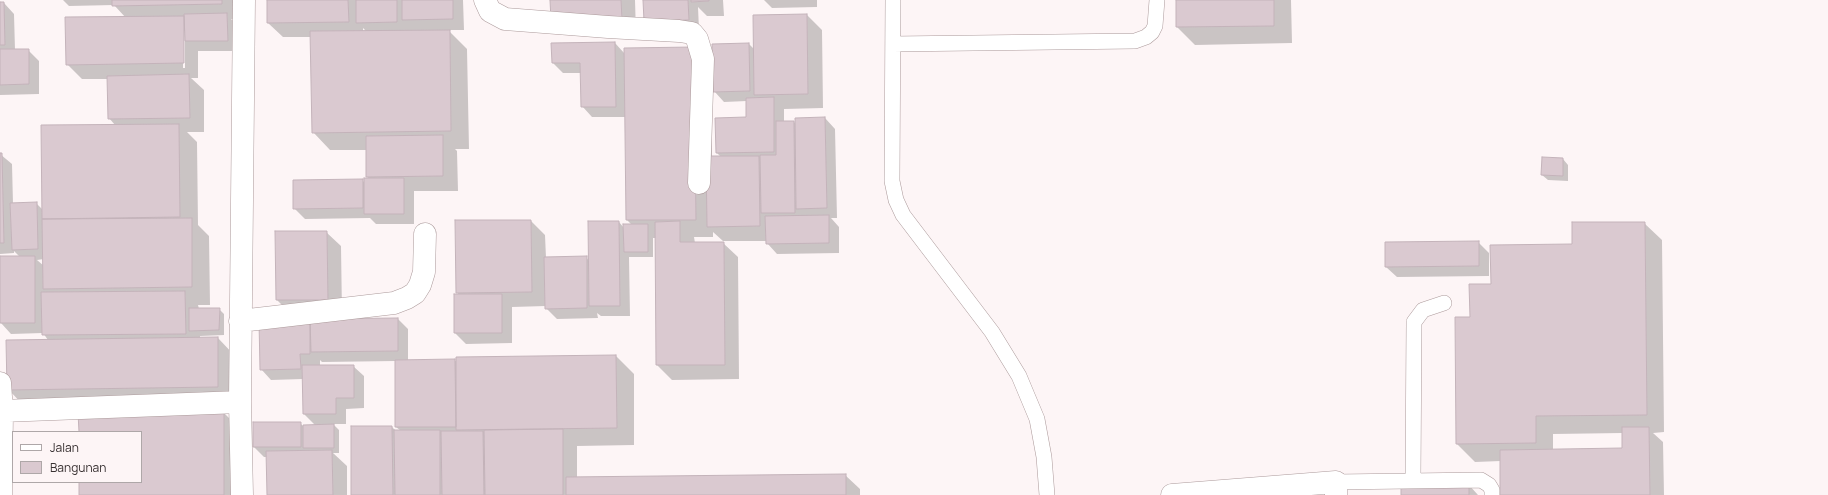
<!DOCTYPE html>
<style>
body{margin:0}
#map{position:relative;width:1828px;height:495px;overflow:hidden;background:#fdf5f6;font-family:Manrope,sans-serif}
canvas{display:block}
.legend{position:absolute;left:12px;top:431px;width:130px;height:52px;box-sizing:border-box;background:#fdf5f6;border:1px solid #aea7a8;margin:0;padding:5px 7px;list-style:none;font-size:12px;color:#383132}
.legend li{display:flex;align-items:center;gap:8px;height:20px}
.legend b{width:20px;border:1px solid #aea7a8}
</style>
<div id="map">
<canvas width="1828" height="495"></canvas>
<ul class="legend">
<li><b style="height:5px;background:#fff"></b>Jalan</li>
<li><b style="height:11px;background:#dac9d0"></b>Bangunan</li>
</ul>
</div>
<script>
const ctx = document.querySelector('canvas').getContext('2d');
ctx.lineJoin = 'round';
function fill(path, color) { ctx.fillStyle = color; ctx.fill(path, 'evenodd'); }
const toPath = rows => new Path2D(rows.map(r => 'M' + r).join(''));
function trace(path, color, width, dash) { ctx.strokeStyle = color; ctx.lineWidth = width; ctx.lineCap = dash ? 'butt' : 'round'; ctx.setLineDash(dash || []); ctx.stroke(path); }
fill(toPath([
 [63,0,236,0,236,19,231,19,238,25,238,51,198,51,198,78,191,78,204,90,204,132,187,132,197,142,198,225,209,236,210,305,198,305,199,309,219,309,224,314,224,335,200,336,200,338,218,338,235,356,236,404,25,407,8,389,48,340,43,333,11,334,1,323,0,257,20,257,14,251,14,253,0,254,0,154,12,164,13,204,36,203,43,210,115,125,109,118,108,79,82,79,67,64,126,18,114,5,69,6],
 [183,31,185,31,185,68,183,68],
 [44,259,44,266,37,260],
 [268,0,463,0,464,30,448,30,467,49,469,149,455,149,457,151,458,191,414,191,414,224,376,224,370,218,305,219,294,208,362,180,365,183,370,179,367,177,367,150,330,150,313,132,311,37,283,37,268,23],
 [363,28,367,32,363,32],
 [551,0,635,0,636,33],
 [644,0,723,0,724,16,707,16,698,7,699,30],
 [764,0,817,0,817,7,772,8],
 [1177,0,1291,0,1292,43,1195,45,1177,27],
 [0,3,4,3,14,14,15,50,28,50,39,61,39,94,0,95],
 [807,15,822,30,823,108,784,109,784,122,794,122,796,124,825,118,835,129,837,218,831,218,839,227,839,253,777,254,767,243,767,241,723,241,713,232,713,237,694,237,695,243,723,243,738,257,739,379,672,380,657,365,656,238,653,238,653,257,629,257,630,316,601,316,597,313,598,318,557,319,546,308,546,306,512,307,512,343,466,344,455,333,455,295,459,295,457,292,531,221,545,235,546,258,586,257,589,261,619,222,624,228,632,225,627,220,626,117,592,117,582,106,581,73,563,73,553,63,615,43,625,54,711,66,712,157,721,157,717,153,747,118,747,101,724,102,714,91,749,44,755,50],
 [1563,159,1568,165,1568,181,1548,180,1542,175],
 [1644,223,1662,240,1664,432,1653,433,1663,442,1664,495,1501,495,1501,461,1475,462,1457,444,1471,318,1492,285,1573,245],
 [1623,433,1623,449,1553,450,1553,434],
 [276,232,326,232,341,246,342,314,292,315,277,300],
 [1478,242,1489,253,1489,276,1397,277,1386,267],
 [398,319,408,329,408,361,454,360,457,362,616,356,634,374,634,445,577,446,577,478,845,475,860,489,860,495,352,495,392,427,396,431,401,431,396,427,396,361,322,362,320,360,320,366,353,366,364,376,364,408,346,409,346,424,333,424,339,430,339,453,333,453,347,466,347,495,268,495,267,457,264,457,254,447,300,423,303,426,315,425,304,414,303,379,271,380,261,369,260,321],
 [223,412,241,430,242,495,80,495,80,482,141,482,141,432,80,432],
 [1469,485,1478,495,1402,495]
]), '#0003');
const building = toPath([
 [112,0,222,0,222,4,112,6,112,0],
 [267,0,348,0,349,22,267,23,267,0],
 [356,0,397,0,397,22,356,23,356,0],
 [402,0,453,0,453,19,402,20,402,0],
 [550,0,621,0,622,19,551,20,550,0],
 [643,0,688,0,689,20,644,21,643,0],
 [691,0,709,0,709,1,691,2,691,0],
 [1176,0,1274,0,1274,26,1176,27,1176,0],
 [0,2,4,2,5,45,0,45,0,2],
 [227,13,228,41,185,41,184,14,227,13],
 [807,14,808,94,754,95,753,15,807,14],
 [184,16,184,63,66,65,65,17,184,16],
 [450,30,451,131,312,133,310,31,450,30],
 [615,42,616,107,581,107,580,63,552,63,551,43,615,42],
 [749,43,750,91,713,92,712,44,749,43],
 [694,47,696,220,626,220,624,48,694,47],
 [0,49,29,49,29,84,0,85,0,49],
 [189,74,190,118,108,119,107,76,189,74],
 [774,97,774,152,716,153,715,118,746,117,746,98,774,97],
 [825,117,827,208,796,209,795,118,825,117],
 [776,121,794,121,795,213,761,213,760,155,776,155,776,121],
 [179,124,180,217,42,219,41,125,179,124],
 [443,135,443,176,366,177,366,136,443,135],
 [0,153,2,153,4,243,0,243,0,153],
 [706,156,759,156,760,226,707,227,706,156],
 [1542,157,1563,158,1563,176,1541,175,1542,157],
 [364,178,404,178,404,214,364,214,364,178],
 [363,179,363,208,293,209,293,180,363,179],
 [37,202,38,249,12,250,10,203,37,202],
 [829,215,829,243,766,244,765,216,829,215],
 [192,218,192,287,43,289,42,219,192,218],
 [455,220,531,220,532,292,456,293,455,220],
 [588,221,619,221,620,306,589,306,588,221],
 [680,221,680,242,724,242,725,365,656,365,655,222,680,221],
 [1572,222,1645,222,1647,415,1536,416,1536,443,1456,444,1455,317,1470,317,1469,284,1491,284,1490,245,1572,244,1572,222],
 [623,224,648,224,648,252,624,252,623,224],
 [275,231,327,231,328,300,276,300,275,231],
 [1479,241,1479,266,1385,267,1385,242,1479,241],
 [0,256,35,256,35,323,0,323,0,256],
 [587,256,587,308,545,309,544,257,587,256],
 [185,291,186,334,42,335,41,292,185,291],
 [454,294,502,294,502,333,454,333,454,294],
 [189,308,220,308,219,330,189,331,189,308],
 [398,318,398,351,311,352,310,319,398,318],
 [259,320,310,320,310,354,300,354,301,369,260,370,259,320],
 [218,337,218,387,7,390,6,340,218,337],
 [616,355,617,428,456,430,456,357,616,355],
 [455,359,456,427,395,427,395,360,455,359],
 [302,365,354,365,354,398,336,398,336,414,303,414,302,365],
 [224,411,224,495,79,495,79,482,141,482,141,432,79,432,78,413,224,411],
 [253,422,301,422,301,447,253,447,253,422],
 [334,424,334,448,303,448,303,425,334,424],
 [351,426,392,426,393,495,351,495,351,426],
 [1622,427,1649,427,1650,495,1500,495,1500,450,1622,448,1622,427],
 [563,429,563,495,485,495,484,430,563,429],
 [394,430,440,430,440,495,395,495,394,430],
 [441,431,483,431,484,495,442,495,441,431],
 [332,450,333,495,267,495,266,451,332,450],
 [846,474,846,495,566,495,566,477,846,474],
 [1469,484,1469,495,1401,495,1401,485,1469,484]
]);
fill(building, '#dac9d0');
trace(building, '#c4b3ba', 1);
const lane = toPath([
 [893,0,892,181,896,200,903,215,992,332,1019,376,1037,419,1044,457,1047,495],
 [893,44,1135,41,1146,37,1152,32,1155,26,1157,0],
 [1413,480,1414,322,1423,310,1444,303],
 [1336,482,1481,480,1489,485,1492,490,1492,495]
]);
const street = toPath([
 [485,0,490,11,505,19,608,27,679,31,692,33,697,39,703,59,699,183],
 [240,321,394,303,407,298,415,293,420,285,424,272,425,234],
 [0,383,2,411,1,495],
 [2,411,240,402],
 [242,495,240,402,244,0],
 [1172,495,1336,482,1336,495]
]);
trace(lane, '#ac9a9b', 16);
trace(street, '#ac9a9b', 23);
trace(lane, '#fff', 15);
trace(street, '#fff', 22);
</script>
